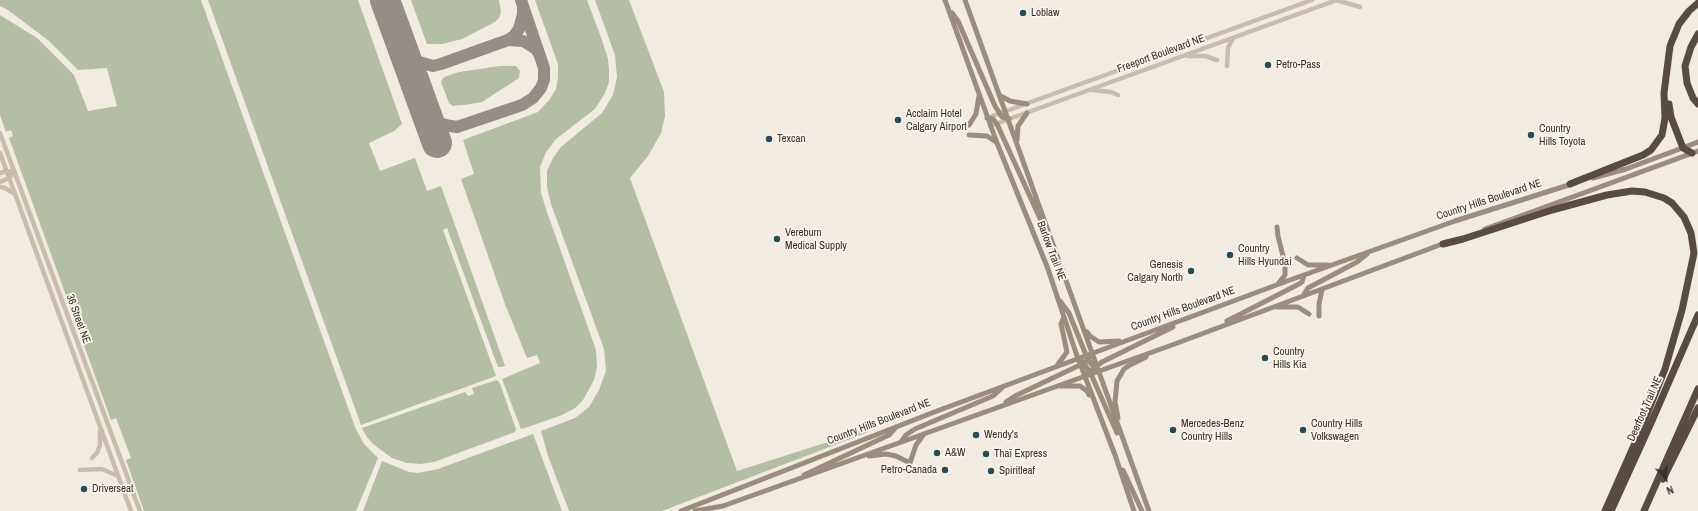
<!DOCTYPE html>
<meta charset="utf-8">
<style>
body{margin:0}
#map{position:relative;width:1698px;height:511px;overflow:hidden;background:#f1ebe1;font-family:"Archivo Narrow",sans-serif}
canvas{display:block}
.north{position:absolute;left:1646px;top:459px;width:40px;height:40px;-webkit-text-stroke:3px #f9f4ed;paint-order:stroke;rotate:160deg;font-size:11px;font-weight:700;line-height:16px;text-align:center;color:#37302c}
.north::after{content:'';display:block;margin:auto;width:14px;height:18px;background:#37302c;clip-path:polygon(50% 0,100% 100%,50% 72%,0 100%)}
</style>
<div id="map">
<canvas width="1698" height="511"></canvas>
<div class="north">N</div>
</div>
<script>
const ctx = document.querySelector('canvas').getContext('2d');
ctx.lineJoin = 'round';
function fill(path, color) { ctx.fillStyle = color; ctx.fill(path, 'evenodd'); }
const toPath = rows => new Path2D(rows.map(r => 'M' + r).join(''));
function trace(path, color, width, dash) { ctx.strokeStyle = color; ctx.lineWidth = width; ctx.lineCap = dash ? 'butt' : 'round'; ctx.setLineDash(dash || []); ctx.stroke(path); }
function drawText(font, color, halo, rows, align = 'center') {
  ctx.font = font + ' "Archivo Narrow",sans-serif'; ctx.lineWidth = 3.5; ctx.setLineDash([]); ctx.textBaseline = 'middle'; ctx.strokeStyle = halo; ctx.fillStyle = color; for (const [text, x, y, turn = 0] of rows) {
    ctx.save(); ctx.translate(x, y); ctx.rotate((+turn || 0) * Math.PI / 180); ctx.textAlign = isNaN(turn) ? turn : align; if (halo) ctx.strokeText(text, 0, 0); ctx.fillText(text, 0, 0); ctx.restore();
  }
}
fill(toPath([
 [0,0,201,0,355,427,364,444,378,458,356,511,144,511,126,460,131,458,116,418,111,420,9,138,13,136,11,130,6,132,0,115,0,15,37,38,74,75,88,111,117,106,107,68,78,70,49,41,8,10,0,6],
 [208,0,358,0,402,124,394,131,369,143,380,171,415,158,427,191,441,186,505,366,501,367,498,367,447,228,443,230,496,376,361,425],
 [411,0,499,0,501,12,499,18,495,22,462,39,442,44,427,44],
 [535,0,587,0,602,40,608,59,609,71,609,82,605,93,595,109,556,139,546,152,540,167,541,193,547,212,596,350,597,367,594,380,583,400,575,408,562,415,525,428,521,429,502,379,540,363,537,355,527,358,505,304,461,179,474,174,463,140,538,112,550,99,556,89,558,77,558,64],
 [595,0,629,0,664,92,665,116,661,133,648,156,630,178,737,471,872,428,866,433,662,511,569,511,548,456,541,431,575,418,589,407,599,390,606,371,604,349,551,204,547,187,547,171,553,158,561,147,602,113,613,95,617,77,615,55],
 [500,66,516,66,520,71,519,78,482,102,464,105,453,106,449,103,441,82,444,77,459,72],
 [497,380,500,384,516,429,515,432,434,462,421,464,407,463,392,458,373,444,367,437,362,428,465,392,468,396,474,394,472,388],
 [533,434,562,511,363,511,382,461,409,472,418,473,438,469]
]), '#b3bea3');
trace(toPath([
 [508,40,523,41,536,49,539,54],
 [400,41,409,55,416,61,433,66,441,64,508,40,514,36,519,29,523,14,523,9],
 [421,101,429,113,436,121,445,125,457,127,522,105,533,98,541,88,544,80,544,68,521,0]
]), '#948e86', 12);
trace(toPath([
 [385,0,437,143]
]), '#948e86', 30);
trace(toPath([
 [1336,0,1360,7],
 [1188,56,1205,56,1217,60],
 [1227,66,1228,48,1233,38],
 [1092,90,1111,92,1118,95],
 [987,118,1312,0],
 [990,126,1337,0],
 [0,133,140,511],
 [0,153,131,511],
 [0,173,6,171,15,172],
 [0,182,9,178,15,172],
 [0,187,5,188,15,194],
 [92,458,97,453,100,445,100,431],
 [80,470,102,469,118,476]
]), '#c8bcae', 4.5);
trace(toPath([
 [945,0,997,143,1048,269,1076,353,1115,455,1134,511],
 [965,0,1149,511],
 [952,13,958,21,995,106,1002,117,1009,119],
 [999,95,1010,101,1027,104],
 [987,118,993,119,997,124,1043,225],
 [969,125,976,114,979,96],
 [969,135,987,136,996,142],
 [1017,140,1018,126,1027,113],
 [1593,178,1626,169,1698,142],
 [1277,227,1278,236,1285,264,1285,275,1278,284],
 [1485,229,1698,151],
 [1297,258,1308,265,1328,265],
 [1303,296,1308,288,1357,262,1367,254],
 [1060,301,1069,313,1088,360,1096,369],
 [1277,307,1298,307,1309,314],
 [1319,316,1319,304,1322,290],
 [1227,321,1299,284,1302,282,1304,275],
 [1087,332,1090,336,1099,342,1119,341],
 [1079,359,1084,363,1091,374,1117,433],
 [1058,364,1067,352,1061,324,1064,317],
 [1086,374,1102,362,1173,327],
 [1061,386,1080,386,1087,391,1089,395],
 [1006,402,1015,396,1080,365,1088,360,1092,353],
 [1118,418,1115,402,1117,381,1124,369,1130,365,1146,357],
 [901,442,906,435,915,429,993,396,1002,388],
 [869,456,886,454,896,456,910,463,916,445,924,434],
 [1123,470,1142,511],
 [804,475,889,435,896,427],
 [681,511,937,411,1290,280,1455,221,1572,184],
 [695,511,723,506,1172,345,1445,243]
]), '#9b8c80', 5);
trace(toPath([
 [1698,34,1691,47,1685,66,1687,83,1693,98,1698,104],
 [1669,104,1671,117,1683,148,1692,153],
 [1570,184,1643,155,1651,150,1659,139,1662,135,1665,118,1664,93,1670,46,1679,24,1689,11,1698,3],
 [1443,244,1463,239,1552,210,1607,195,1632,191,1645,192,1664,198,1672,203,1684,217,1691,233,1694,253,1682,310,1665,369,1639,434,1605,511],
 [1663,479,1698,408],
 [1611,511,1651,423,1698,315],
 [1644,511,1698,389]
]), '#574b44', 7);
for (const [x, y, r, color] of [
 [1023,13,4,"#264d54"],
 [1268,65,4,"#264d54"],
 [898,120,4,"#264d54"],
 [1531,135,4,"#264d54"],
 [769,139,4,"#264d54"],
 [777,239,4,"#264d54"],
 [1230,255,4,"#264d54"],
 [1191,271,4,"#264d54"],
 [1265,358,4,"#264d54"],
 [1173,430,4,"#264d54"],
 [1303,430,4,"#264d54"],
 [976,435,4,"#264d54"],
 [937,453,4,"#264d54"],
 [986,454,4,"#264d54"],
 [945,470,4,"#264d54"],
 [991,471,4,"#264d54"],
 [84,489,4,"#264d54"]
]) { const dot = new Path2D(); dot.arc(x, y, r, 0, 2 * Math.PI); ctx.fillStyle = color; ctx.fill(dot); trace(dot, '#f9f4ed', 1.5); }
drawText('11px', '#37302c', '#f9f4ed', [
 ["Loblaw",1031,13],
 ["Petro-Pass",1276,65],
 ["Acclaim Hotel",906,114],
 ["Calgary Airport",906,127],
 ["Country",1539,129],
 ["Hills Toyota",1539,142],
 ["Texcan",777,139],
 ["Vereburn",785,233],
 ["Medical Supply",785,246],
 ["Country",1238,249],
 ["Hills Hyundai",1238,262],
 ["Genesis",1183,265,"right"],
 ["Calgary North",1183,278,"right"],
 ["Country",1273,352],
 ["Hills Kia",1273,365],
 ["Mercedes-Benz",1181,424],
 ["Country Hills",1181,437],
 ["Country Hills",1311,424],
 ["Volkswagen",1311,437],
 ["Wendy's",984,435],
 ["A&W",945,453],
 ["Thaï Express",994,454],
 ["Petro-Canada",937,470,"right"],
 ["Spiritleaf",999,471],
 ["Driverseat",92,489]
], 'left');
drawText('11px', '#37302c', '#f9f4ed', [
 ["Freeport Boulevard NE",1161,54,-20],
 ["Country Hills Boulevard NE",1489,200,-18],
 ["Barlow Trail NE",1051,251,69],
 ["Country Hills Boulevard NE",1183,309,-20],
 ["36 Street NE",78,319,70],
 ["Deerfoot Trail NE",1645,409,-66],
 ["Country Hills Boulevard NE",879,422,-21]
]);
</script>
